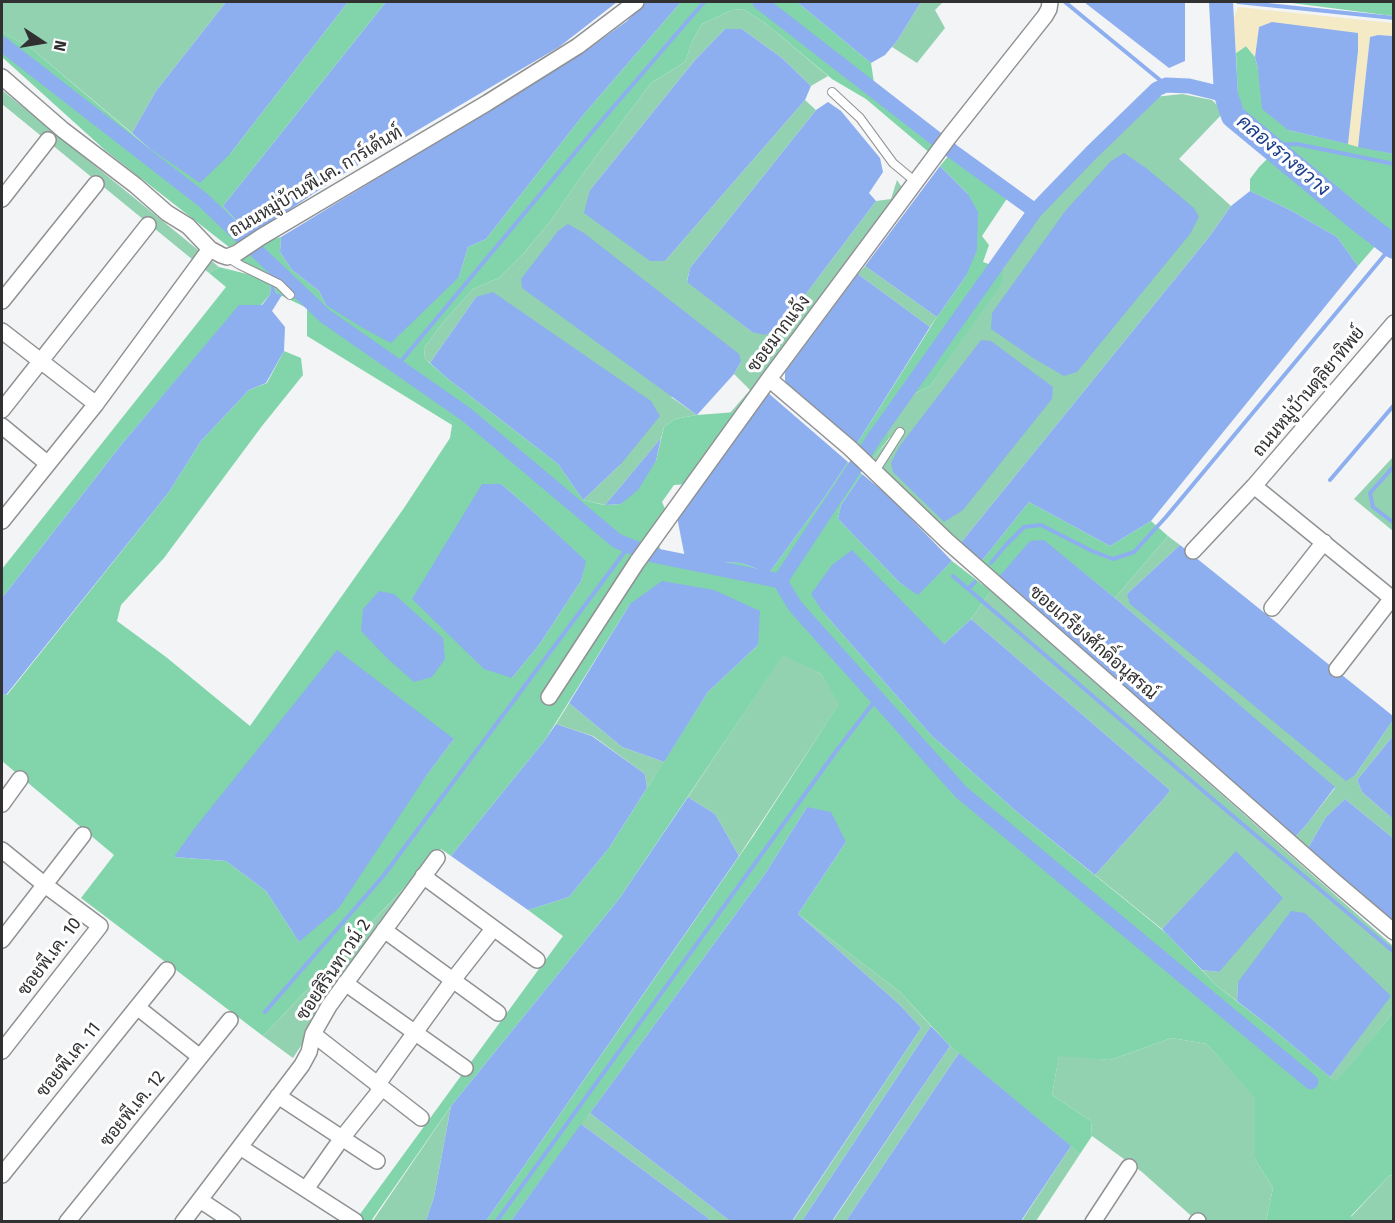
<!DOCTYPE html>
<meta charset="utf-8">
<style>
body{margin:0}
#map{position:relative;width:1395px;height:1223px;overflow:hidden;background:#f2f4f6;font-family:"Fira Sans",sans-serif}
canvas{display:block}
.frame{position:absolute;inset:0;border:3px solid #313132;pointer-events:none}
.north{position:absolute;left:12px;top:12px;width:60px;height:60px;-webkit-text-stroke:4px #fff;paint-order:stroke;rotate:102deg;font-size:16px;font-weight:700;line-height:24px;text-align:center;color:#313132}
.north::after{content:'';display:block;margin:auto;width:21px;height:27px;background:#313132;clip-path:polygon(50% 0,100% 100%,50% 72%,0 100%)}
</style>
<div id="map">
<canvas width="1395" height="1223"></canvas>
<div class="frame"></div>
<div class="north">N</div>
</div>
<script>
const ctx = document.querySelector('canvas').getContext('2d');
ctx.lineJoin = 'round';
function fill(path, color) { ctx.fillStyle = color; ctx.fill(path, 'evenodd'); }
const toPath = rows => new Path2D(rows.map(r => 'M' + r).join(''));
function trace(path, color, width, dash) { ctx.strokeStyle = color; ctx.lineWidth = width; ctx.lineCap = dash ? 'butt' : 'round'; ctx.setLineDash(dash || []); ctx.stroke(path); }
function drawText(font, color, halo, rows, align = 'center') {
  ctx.font = font + ' "Fira Sans",Sarabun,sans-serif'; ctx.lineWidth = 6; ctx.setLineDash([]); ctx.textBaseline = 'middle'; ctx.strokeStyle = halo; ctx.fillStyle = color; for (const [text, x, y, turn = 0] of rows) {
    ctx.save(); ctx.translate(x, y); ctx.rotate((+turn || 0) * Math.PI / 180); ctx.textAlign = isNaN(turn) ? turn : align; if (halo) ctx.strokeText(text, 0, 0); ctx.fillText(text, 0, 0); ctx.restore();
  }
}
fill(toPath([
 [2,2,226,2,156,91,132,133,32,49,2,32],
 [921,2,943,2,935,10,945,28,917,63,892,47,897,41],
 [743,9,765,23,828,76,811,86,782,58,742,29,725,29,695,60,590,190,665,261,805,100,816,110,690,268,687,281,752,332,781,327,876,201,891,199,897,180,905,192,737,412,730,413,750,390,734,374,741,362,671,397,697,415,675,419,664,427,661,438,605,505,583,500,621,464,476,297,430,363,425,359,424,348,445,320,473,289,499,278,524,253,552,219,585,171,651,83,685,62,693,40,702,24,732,10],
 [2,90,219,267,209,273,2,104],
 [1182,94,1212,100,1224,112,1179,159,1231,206,1209,237,959,545,873,458,890,438,886,429,912,395,930,386,1002,282,1003,269,1045,203,1100,147,1154,97],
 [865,266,937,317,930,327,858,274],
 [1393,457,1393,531,1354,499],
 [1168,536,1180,545,1127,594,1355,775,1393,720,1393,736,1357,780,1362,792,1393,819,1393,838,1345,799,1326,817,1308,848,1295,837,1307,824,1335,788,1115,598],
 [991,591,1393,946,1393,1013,1336,1083,1330,1077,1390,996,1238,982,1237,1001,1217,986,1202,970,1219,972,1236,852,1162,929,1095,875,1166,796,1170,790,971,619],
 [783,654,821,674,840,703,739,856,715,814,688,797],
 [569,703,622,747,664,762,647,788,645,774,593,736,556,724],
 [405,887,293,1058,263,1036],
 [798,914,900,992,931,1026,802,1221,792,1222,921,1028,901,1006],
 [1172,1038,1207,1044,1256,1098,1255,1159,1273,1188,1266,1221,1197,1221,1142,1172,1092,1136,1091,1121,1052,1095,1059,1055,1110,1060],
 [950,1046,959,1053,846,1221,832,1222],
 [451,1106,434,1197,426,1221,372,1222],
 [590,1113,730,1221,712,1221,581,1124],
 [1071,1146,1080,1154,1036,1221,1021,1222],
 [1390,1175,1393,1176,1393,1221,1355,1221,1351,1217]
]), '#93d2b1');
fill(toPath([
 [348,2,386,2,223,206,251,236,229,247,106,151,2,57,2,32,32,49,149,148,230,154],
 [681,2,797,2,871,63,874,83,940,137,931,154,866,99,832,79,765,23,743,9,732,10,702,24,693,40,685,62,651,83,585,171,552,219,524,253,499,278,473,289,445,320,424,348,425,359,447,378,558,464,583,500,604,505,621,504,656,461,664,427,675,419,697,415,737,412,689,484,674,485,662,502,666,511,659,546,662,553,701,561,741,563,769,573,826,495,848,462,862,474,841,505,838,519,900,583,918,594,952,561,991,591,971,619,944,644,823,612,931,735,1017,812,1166,933,1217,986,1273,1029,1336,1082,1393,1013,1393,1176,1390,1175,1351,1216,1355,1221,1266,1221,1273,1188,1255,1159,1255,1098,1207,1044,1172,1038,1110,1060,1059,1056,1052,1095,1091,1121,1092,1136,1080,1154,950,1046,900,992,798,914,846,842,807,807,765,874,511,1221,486,1221,754,835,839,704,821,674,783,655,619,899,451,1106,371,1221,355,1221,563,936,528,910,569,897,609,848,708,692,758,645,630,604,545,740,451,856,441,849,263,1036,81,898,114,855,2,761,2,693,7,695,169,492,201,441,249,390,267,383,284,351,301,358,303,375,262,426,164,558,121,605,117,621,166,657,250,726,404,508,450,438,452,425,307,336,307,308,276,293,269,276,238,260,270,240,281,237,280,252,292,270,319,291,326,305,459,277,468,247,486,239,584,114],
 [482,484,501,484,526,505,585,561,581,581,539,645,512,678],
 [454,739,299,942,266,891,226,861,174,857],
 [1284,2,1393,2,1393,16],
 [1246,46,1255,57,1258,69,1288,130,1393,154,1393,241,1253,127,1238,99,1236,53],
 [955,148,1008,197,982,236,989,245,983,262,1003,269,1003,282,930,386,912,395,886,429,890,437,873,458,856,445,937,317,966,276,968,194,940,166],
 [1269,157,1377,244,1358,266,1337,237,1292,211,1250,191,1250,179,1259,167],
 [219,267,247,274,271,284,270,295,261,305,239,306,121,445,2,598,2,569,226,287,209,273],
 [1029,502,1110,546,1151,521,1168,536,1115,598,1044,541,997,579,980,563]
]), '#82d5ab');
fill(toPath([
 [1238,7,1393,23,1393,36,1378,35,1370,37,1358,147,1348,144,1358,51,1259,27,1255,57,1246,46,1236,53,1234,17]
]), '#f4eac5');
fill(toPath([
 [226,2,348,2,230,154,200,183,149,148,132,133,156,91],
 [386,2,617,2,559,47,338,177,251,236,223,206],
 [646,2,681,2,584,114,486,239,468,247,459,277,391,343,361,327,326,305,319,291,292,270,280,252,281,237,584,52,627,21],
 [797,2,921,2,897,41,885,55,871,63],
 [1084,2,1185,2,1185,61,1169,68],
 [1272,22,1358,33,1358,51,1348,144,1288,130,1262,109,1258,69,1255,57,1259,27],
 [742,29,782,58,811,86,805,100,665,261,650,261,584,213,590,190,695,60,725,29],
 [1378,35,1393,36,1393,154,1358,147,1370,37],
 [828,102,841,111,880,158,883,172,869,193,876,201,781,327,765,335,752,332,687,282,690,268,816,110],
 [1124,153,1146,168,1194,208,1199,217,1190,234,1077,372,1064,376,1033,358,991,329,992,313,1066,210,1111,161],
 [940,166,968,194,978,212,977,250,966,276,937,317,865,266],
 [1250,191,1292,211,1337,237,1358,266,1151,521,1110,546,1029,502,980,563,959,545,1209,237,1231,206],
 [568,224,584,233,739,354,741,362,734,374,697,415,522,288,521,279,558,231],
 [858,274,930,327,856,445,787,388,785,380,785,372],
 [271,284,273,285,276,293,282,295,272,311,285,327,284,351,266,383,249,390,201,441,169,492,6,695,2,693,2,598,121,445,239,305,262,305,270,295],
 [493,292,651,401,660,416,621,464,583,500,558,464,447,378,430,363,476,297],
 [981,340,991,341,1053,387,1052,399,963,510,944,522,893,472,891,463,899,447],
 [767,392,848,462,826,495,769,573,741,563,701,561,685,558,677,517],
 [661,438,656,461,638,490,621,504,605,505],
 [862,474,890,497,952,561,918,595,900,583,838,519,841,505],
 [482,484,501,484,526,505,586,561,581,581,539,645,512,678,484,669,412,599],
 [1044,540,1115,598,1335,787,1307,824,1295,837,997,579,1030,541],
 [1180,545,1393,716,1393,720,1355,775,1346,781,1130,604,1127,594],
 [852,550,944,644,971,619,1170,790,1166,796,1095,875,1017,812,931,735,823,612,811,594,832,565],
 [662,581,714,590,760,611,758,645,708,692,664,762,622,747,569,703,630,604],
 [379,591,394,594,443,638,445,659,432,677,414,682,388,659,361,631,363,609],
 [337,650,454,739,426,776,339,908,299,942,266,891,226,861,174,857,194,829],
 [556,724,592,736,645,774,647,788,609,848,569,897,528,910,451,856,545,740],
 [1393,736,1393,819,1362,792,1357,780],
 [688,797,715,814,739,856,486,1221,426,1221,434,1197,451,1106,619,899],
 [1345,799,1393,838,1393,922,1308,848,1326,817],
 [807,807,831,812,846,842,798,914,901,1006,921,1028,792,1221,730,1221,590,1113,765,874],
 [1236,851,1283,898,1219,972,1202,970,1162,929],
 [1291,911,1305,913,1391,996,1330,1077,1273,1029,1237,1001,1238,982],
 [931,1026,950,1046,832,1221,802,1221],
 [959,1053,1071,1146,1021,1221,846,1221],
 [581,1124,712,1221,511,1221]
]), '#8daeef');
trace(toPath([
 [1065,2,1166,85],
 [1238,2,1394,18],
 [1269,145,1297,144,1394,164],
 [397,366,604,118,704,2],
 [1394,466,1370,493,1373,507,1394,523],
 [1330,480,1394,405],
 [991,563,1005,546,1024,527,1041,525,1092,551,1113,559,1134,552,1166,517,1392,246],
 [953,576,1208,795,1394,952],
 [968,589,975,582],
 [265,1012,384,875,629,546],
 [496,1222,834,754,877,698]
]), '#8daeef', 4);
trace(toPath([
 [760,2,952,151,1035,211],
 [2,44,203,200,325,316,467,415,617,541,652,555,780,581],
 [1226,95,1189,86,1166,85,1157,89,1091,153,1035,211,875,437,780,581,795,606,961,792,1311,1082]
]), '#8daeef', 15);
trace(toPath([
 [1221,2,1226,95,1233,116,1360,221,1394,247]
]), '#8daeef', 24);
const lane = toPath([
 [832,92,860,118,893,163,917,183],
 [227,257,240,265,279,284,290,295],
 [875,471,900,432]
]);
const street = toPath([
 [2,77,63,130,135,185,167,213,188,226,210,249,221,255,227,257,237,253,261,237,487,103,578,46,636,2],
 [2,199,48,140],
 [2,301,96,184],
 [2,331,96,404],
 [769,379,850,448,947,541,1335,882,1394,932],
 [2,410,148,225],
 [2,426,48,464],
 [1254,486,1394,600],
 [2,521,96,404,210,249],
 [1193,551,1254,486,1394,323],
 [1272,608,1324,542],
 [1337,669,1392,598],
 [549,697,637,562,769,379,949,137,1045,16,1049,9,1050,2],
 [2,804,20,779],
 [2,850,45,885,100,926,2,1051],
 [423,876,537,960],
 [384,930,498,1013],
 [2,940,83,835],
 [345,983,465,1068],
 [137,1007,200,1057],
 [313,1034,421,1118],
 [377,1085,453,980,493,929],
 [278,1096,377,1161],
 [240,1147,355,1221],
 [2,1175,167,970],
 [306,1189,342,1138,382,1088],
 [200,1200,233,1222],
 [67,1222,230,1020],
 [183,1222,302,1065,309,1052,313,1034,329,1006,437,858],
 [1093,1222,1129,1167],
 [1197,1222,1198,1221]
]);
trace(lane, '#909193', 10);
trace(street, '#909193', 18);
trace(lane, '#fff', 8);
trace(street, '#fff', 15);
drawText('18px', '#313132', '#fff', [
 ["ถนนหมู่บ้านพี.เค. การ์เด้นท์",316,182,-31],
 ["ซอยมากแจ้ง",779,334,-53],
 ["ถนนหมู่บ้านดุลิยาทิพย์",1309,392,-50],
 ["ซอยเกรียงศักดิ์อนุสรณ์",1093,643,41],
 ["ซอยพี.เค. 10",50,957,-53],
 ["ซอยสิรินทาวน์ 2",334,970,-56],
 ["ซอยพี.เค. 11",69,1060,-51],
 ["ซอยพี.เค. 12",133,1109,-51]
]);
drawText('italic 20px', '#1d3f8a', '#fff', [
 ["คลองรางขวาง",1283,156,40]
]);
</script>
